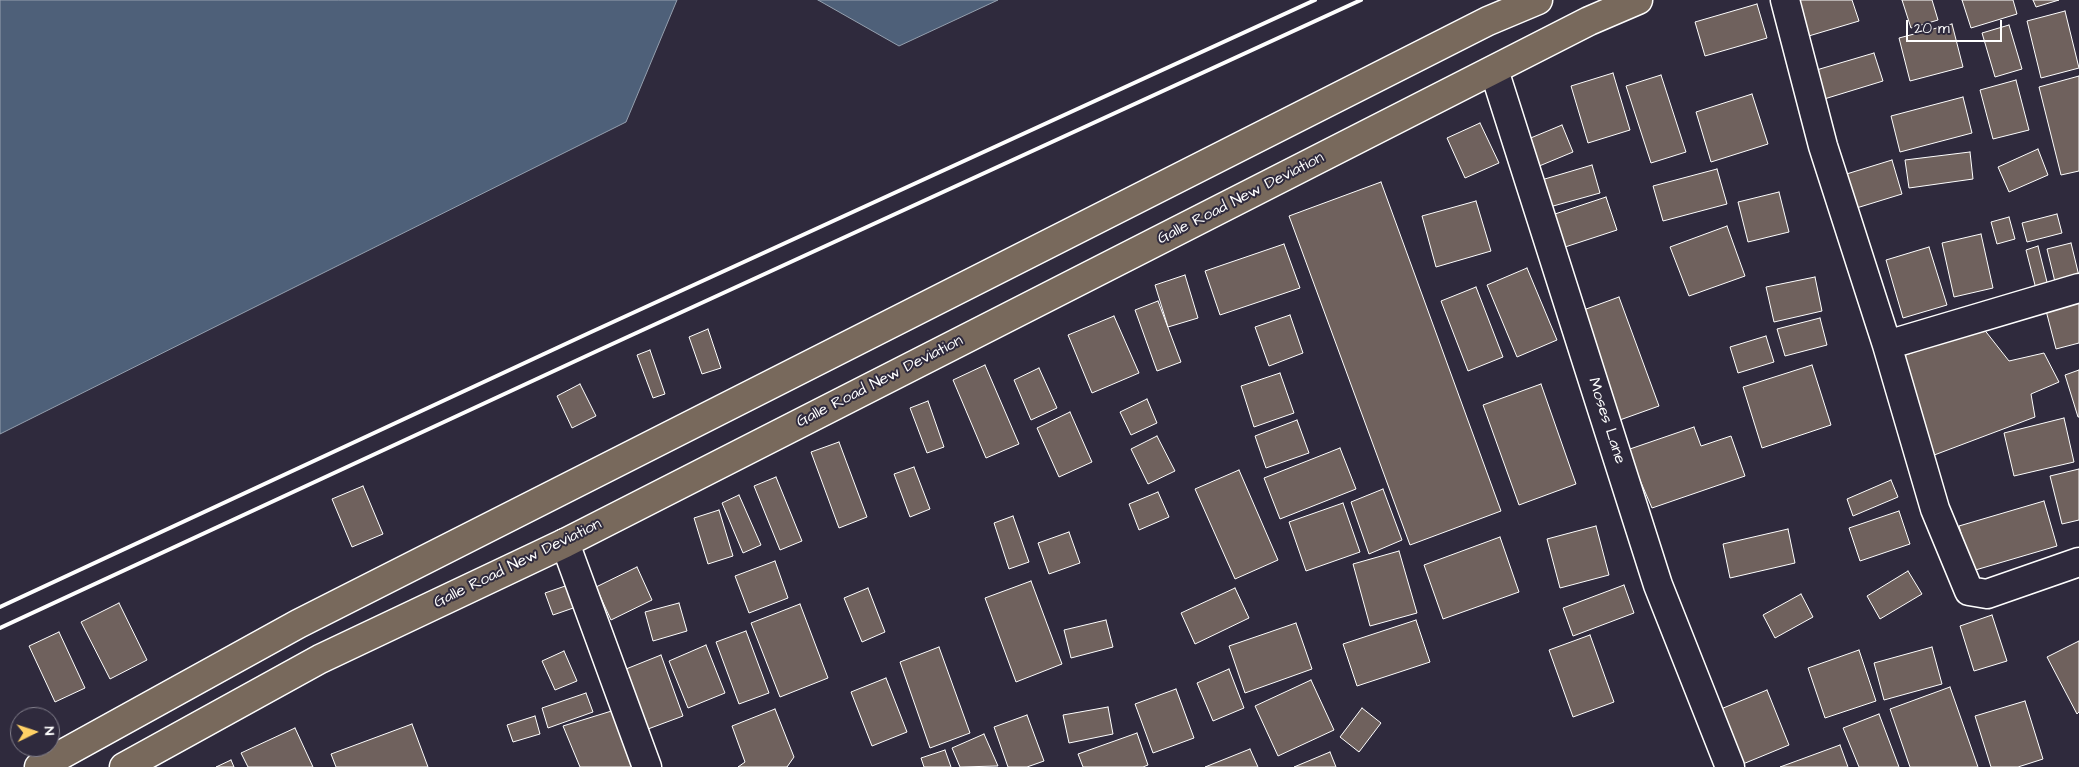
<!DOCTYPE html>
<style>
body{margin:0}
#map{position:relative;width:2079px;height:767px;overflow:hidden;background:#2f2a3d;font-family:"Architects Daughter",sans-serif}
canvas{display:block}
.north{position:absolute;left:10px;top:707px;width:50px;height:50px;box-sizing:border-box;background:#2f2a3d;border:1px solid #827f8b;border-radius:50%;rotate:86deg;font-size:14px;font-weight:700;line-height:20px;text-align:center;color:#fff}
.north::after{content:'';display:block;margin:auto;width:18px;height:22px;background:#ffd166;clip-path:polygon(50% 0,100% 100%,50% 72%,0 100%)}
.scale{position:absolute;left:1906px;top:20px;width:96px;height:22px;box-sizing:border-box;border:2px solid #fff;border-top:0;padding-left:6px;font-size:15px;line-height:18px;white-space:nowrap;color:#fff;-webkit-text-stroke:4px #2f2a3d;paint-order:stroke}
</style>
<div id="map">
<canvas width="2079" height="767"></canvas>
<div class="north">N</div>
<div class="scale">20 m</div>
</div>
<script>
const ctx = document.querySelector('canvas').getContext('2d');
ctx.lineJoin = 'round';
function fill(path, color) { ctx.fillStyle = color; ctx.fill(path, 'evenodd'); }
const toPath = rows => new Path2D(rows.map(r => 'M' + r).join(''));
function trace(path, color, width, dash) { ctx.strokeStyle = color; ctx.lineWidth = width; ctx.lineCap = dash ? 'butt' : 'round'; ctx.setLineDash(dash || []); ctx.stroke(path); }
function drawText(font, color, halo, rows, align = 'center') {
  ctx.font = font + ' "Architects Daughter",sans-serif'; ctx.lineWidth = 4; ctx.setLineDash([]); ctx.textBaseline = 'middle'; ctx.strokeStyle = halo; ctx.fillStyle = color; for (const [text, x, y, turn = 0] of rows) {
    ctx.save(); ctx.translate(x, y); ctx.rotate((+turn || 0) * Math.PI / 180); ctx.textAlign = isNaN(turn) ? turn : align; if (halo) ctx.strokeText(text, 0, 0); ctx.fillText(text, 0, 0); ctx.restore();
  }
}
const water = toPath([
 [0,0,677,0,626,122,0,434,0,0],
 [818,0,998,0,899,46,818,0]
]);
fill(water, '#4e6079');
trace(water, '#95a0af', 1);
const building = toPath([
 [1791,0,1852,0,1859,21,1802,38,1791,0],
 [1902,0,1932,0,1938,20,1911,28,1902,0],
 [1962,0,2013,0,2017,14,1971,28,1962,0],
 [2033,0,2059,0,2036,7,2033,0],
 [1757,4,1767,38,1705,56,1695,22,1757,4],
 [2065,11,2079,68,2041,78,2027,21,2065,11],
 [1952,24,1963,67,1910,81,1899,38,1952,24],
 [2009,25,2022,69,1995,77,1982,33,2009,25],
 [1874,53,1883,81,1821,100,1813,71,1874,53],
 [1613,73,1630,130,1588,143,1571,86,1613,73],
 [1661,75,1686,152,1651,163,1626,86,1661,75],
 [2079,76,2079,171,2061,175,2039,87,2079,76],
 [2016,80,2029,130,1993,139,1980,90,2016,80],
 [1752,94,1768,144,1711,162,1696,112,1752,94],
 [1963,97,1972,133,1900,152,1891,116,1963,97],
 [1480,123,1499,163,1465,178,1447,138,1480,123],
 [1562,125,1573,152,1532,169,1521,142,1562,125],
 [2038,149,2048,175,2009,192,1998,167,2038,149],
 [1970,152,1973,179,1909,188,1905,160,1970,152],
 [1892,160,1902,194,1850,210,1840,176,1892,160],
 [1592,165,1600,193,1546,208,1538,181,1592,165],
 [1717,169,1727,204,1663,221,1653,186,1717,169],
 [1381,182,1501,511,1410,545,1289,216,1381,182],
 [1779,192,1789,232,1748,242,1738,202,1779,192],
 [1606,197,1617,230,1559,249,1549,216,1606,197],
 [1476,201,1491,251,1436,267,1422,216,1476,201],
 [2057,214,2062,233,2027,242,2022,223,2057,214],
 [2009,217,2015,239,1997,244,1991,222,2009,217],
 [1727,226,1745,276,1689,296,1670,247,1727,226],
 [1981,234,1993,288,1954,297,1942,243,1981,234],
 [2071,243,2079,276,2055,282,2047,249,2071,243],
 [1284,244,1300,288,1220,315,1205,271,1284,244],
 [2038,246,2048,286,2036,289,2026,250,2038,246],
 [1929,247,1947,305,1903,318,1886,260,1929,247],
 [1527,268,1557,340,1517,357,1487,285,1527,268],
 [1185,275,1198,318,1168,327,1155,285,1185,275],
 [1815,277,1822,311,1774,322,1766,287,1815,277],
 [1476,287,1503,357,1468,371,1441,301,1476,287],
 [2079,295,2079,343,2056,349,2044,303,2079,295],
 [1619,297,1659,406,1617,421,1578,312,1619,297],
 [1158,301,1181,362,1157,371,1135,310,1158,301],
 [1290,315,1303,353,1269,366,1255,327,1290,315],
 [1114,316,1139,373,1092,393,1068,335,1114,316],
 [1820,318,1827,345,1785,356,1777,329,1820,318],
 [1983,328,2009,361,2044,353,2059,382,2031,394,2035,417,1929,457,1900,357,1983,328],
 [708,329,721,368,702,374,689,337,708,329],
 [1766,336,1774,362,1738,373,1730,347,1766,336],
 [650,350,665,394,653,398,637,355,650,350],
 [985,365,1019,444,986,458,953,380,985,365],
 [1812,365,1831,425,1762,448,1743,387,1812,365],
 [1039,368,1057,408,1031,420,1014,380,1039,368],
 [2079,370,2079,417,2078,417,2065,375,2079,370],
 [1280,373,1294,413,1254,427,1241,386,1280,373],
 [580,384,596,416,572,428,557,396,580,384],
 [1541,384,1576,484,1519,505,1483,405,1541,384],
 [1147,399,1157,423,1131,435,1120,412,1147,399],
 [928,401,944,447,927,453,910,408,928,401],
 [1070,412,1092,462,1059,477,1037,428,1070,412],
 [2064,418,2074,462,2014,476,2004,433,2064,418],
 [1297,420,1309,453,1266,468,1255,436,1297,420],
 [1694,427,1701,446,1731,436,1745,476,1652,508,1627,450,1694,427],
 [1157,436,1175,471,1148,484,1131,449,1157,436],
 [839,442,867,517,839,528,811,452,839,442],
 [1340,448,1356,489,1280,519,1264,478,1340,448],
 [914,467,930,509,910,517,894,474,914,467],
 [2079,469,2079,520,2062,524,2050,476,2079,469],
 [1239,470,1278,560,1235,579,1195,489,1239,470],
 [776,477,802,541,780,550,754,486,776,477],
 [1891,480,1898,497,1853,516,1847,499,1891,480],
 [363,486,383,534,352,547,332,499,363,486],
 [1383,489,1402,540,1369,554,1351,502,1383,489],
 [1158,492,1169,517,1139,530,1129,504,1158,492],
 [739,495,761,545,743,553,722,503,739,495],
 [2044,501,2057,546,1972,571,1959,526,2044,501],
 [1343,503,1360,552,1306,571,1289,522,1343,503],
 [719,510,733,556,708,564,694,518,719,510],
 [1899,511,1910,544,1860,561,1849,528,1899,511],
 [1013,516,1029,562,1009,569,994,523,1013,516],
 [1596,526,1609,575,1560,588,1547,539,1596,526],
 [1788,529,1795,563,1730,578,1723,544,1788,529],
 [1069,532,1080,563,1049,574,1038,543,1069,532],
 [1500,537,1519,592,1443,619,1424,565,1500,537],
 [1399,551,1417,613,1370,626,1353,564,1399,551],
 [775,561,788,598,749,613,735,576,775,561],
 [637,567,652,600,611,620,596,587,637,567],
 [1908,571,1922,594,1880,619,1867,596,1908,571],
 [1031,581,1062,664,1016,682,985,598,1031,581],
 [574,583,582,605,553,615,545,593,574,583],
 [1624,585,1634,613,1573,636,1563,608,1624,585],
 [868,588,885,632,862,642,844,598,868,588],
 [1235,588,1249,618,1195,644,1181,613,1235,588],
 [1801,594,1813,617,1775,638,1763,615,1801,594],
 [119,603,147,660,110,679,81,622,119,603],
 [679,603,687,631,653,641,645,612,679,603],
 [800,604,828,678,780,697,751,623,800,604],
 [1992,615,2007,661,1974,671,1960,626,1992,615],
 [1106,620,1113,647,1071,658,1064,630,1106,620],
 [1416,620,1430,662,1357,686,1343,644,1416,620],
 [1296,623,1312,669,1245,693,1229,646,1296,623],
 [746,631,769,693,739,704,716,642,746,631],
 [59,632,85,688,55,702,29,646,59,632],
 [1590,635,1614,702,1573,717,1549,650,1590,635],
 [2079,641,2079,712,2077,714,2047,657,2079,641],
 [706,645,725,693,688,708,669,661,706,645],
 [939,647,970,733,930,748,900,662,939,647],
 [1932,647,1942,684,1884,700,1874,663,1932,647],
 [1859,650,1876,701,1825,718,1808,668,1859,650],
 [564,651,577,681,555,690,542,661,564,651],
 [661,655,683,716,648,729,626,669,661,655],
 [1229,669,1244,708,1213,721,1197,683,1229,669],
 [886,678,907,732,872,746,851,692,886,678],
 [1311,680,1334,730,1278,756,1255,706,1311,680],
 [1950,687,1978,767,1910,767,1890,709,1950,687],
 [1176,689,1194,738,1153,753,1135,704,1176,689],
 [1767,690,1789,745,1738,766,1716,711,1767,690],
 [586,693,593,712,548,728,542,708,586,693],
 [2025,701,2043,759,2018,767,1991,767,1975,716,2025,701],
 [1108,707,1113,734,1069,743,1063,715,1108,707],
 [1362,708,1381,723,1359,752,1340,737,1362,708],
 [618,709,639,767,580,767,563,726,618,709],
 [775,709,794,757,787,767,738,767,745,762,732,726,775,709],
 [1879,714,1899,767,1859,767,1843,728,1879,714],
 [1027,715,1044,761,1027,767,1008,767,994,727,1027,715],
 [535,716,540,734,513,742,507,725,535,716],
 [412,724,428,767,336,767,331,754,412,724],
 [295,728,313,767,248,767,241,753,295,728],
 [1137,733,1148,765,1143,767,1083,767,1078,754,1137,733],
 [984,734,998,766,960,767,952,748,984,734],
 [1840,745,1848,767,1780,767,1840,745],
 [1250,749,1258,767,1205,767,1250,749],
 [945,750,951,767,924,767,921,758,945,750],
 [1330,752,1336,767,1294,767,1330,752],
 [231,760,234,767,216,767,231,760]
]);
fill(building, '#6f615d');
trace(building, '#fff', 1);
const minor = toPath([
 [1785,0,1823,146,1887,345,1935,509,1969,591,1987,594,2079,562],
 [1494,70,1658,585,1730,767],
 [1887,345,2079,288],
 [565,543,647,767]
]);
const major = toPath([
 [39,767,298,624,1488,21,1538,0],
 [124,767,320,659,565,543,1589,21,1638,0]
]);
trace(minor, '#fff', 31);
trace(major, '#fff', 31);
trace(minor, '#2f2a3d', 28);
trace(major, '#78695c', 28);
trace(toPath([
 [0,607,589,333,1315,0],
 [0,628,597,351,1361,0]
]), '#fff', 4);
drawText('16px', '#fff', '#2f2a3d', [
 ["Galle Road New Deviation",1241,199,-27],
 ["Galle Road New Deviation",880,382,-27],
 ["Moses Lane",1606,421,72],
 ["Galle Road New Deviation",518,564,-26]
]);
</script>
